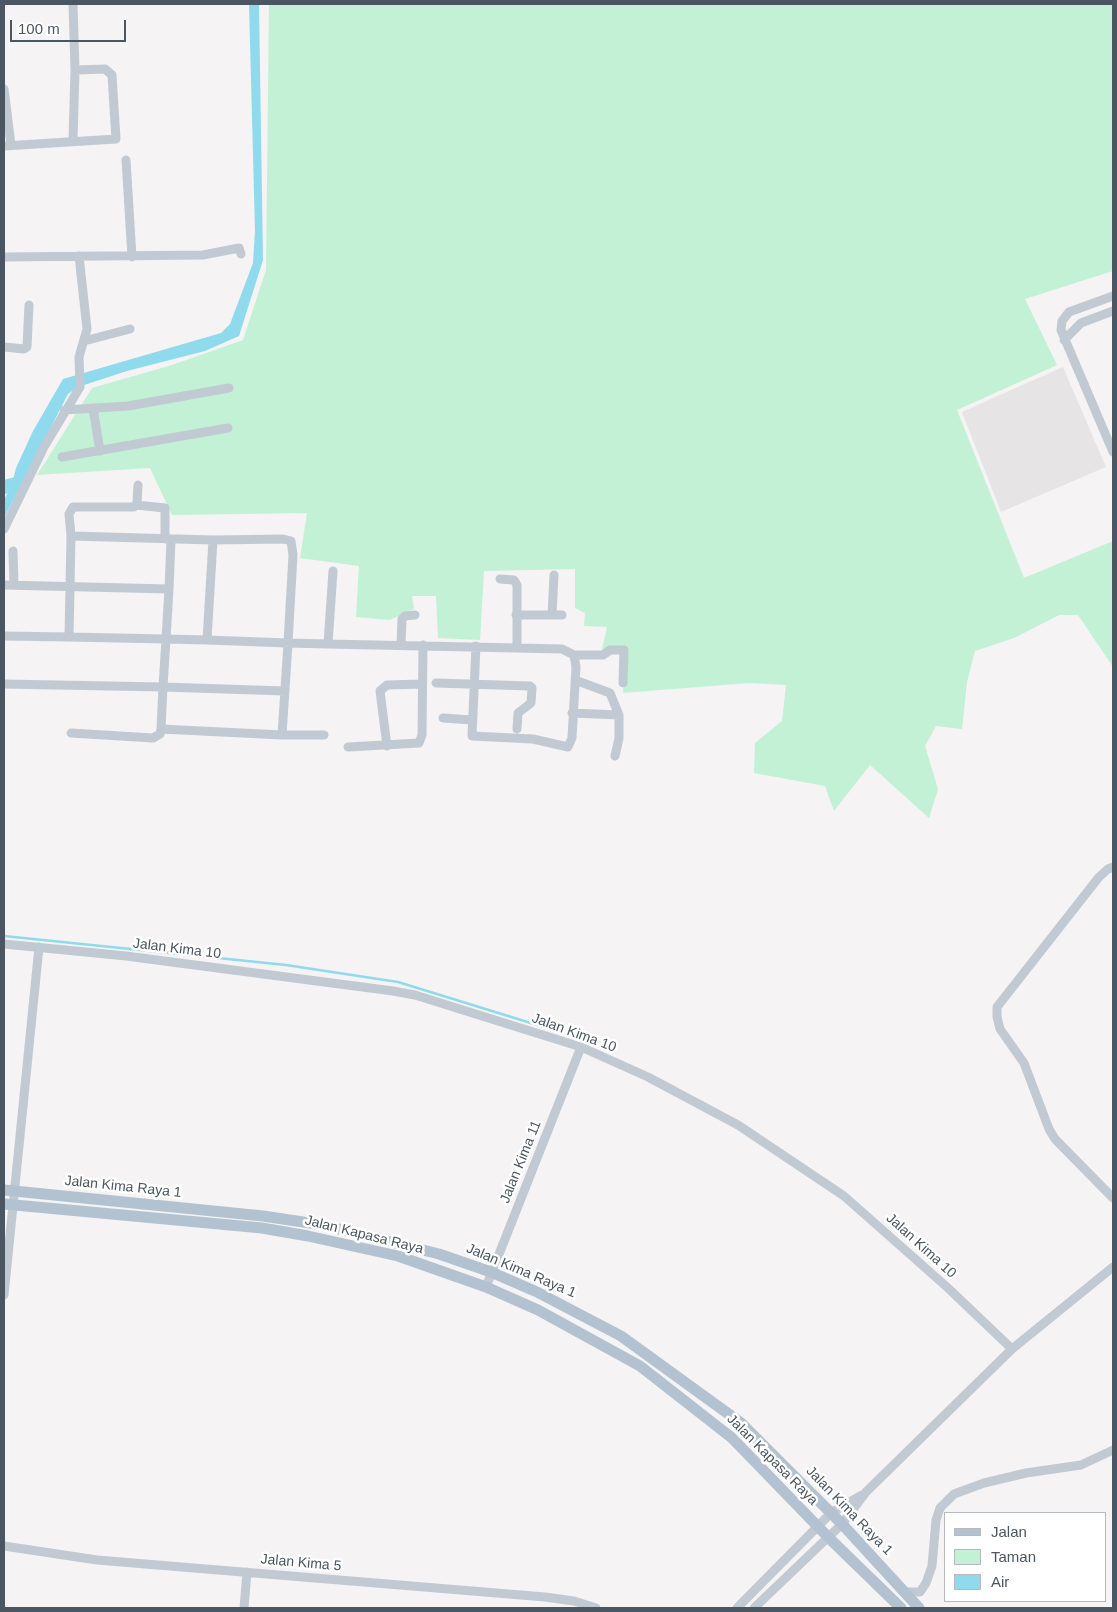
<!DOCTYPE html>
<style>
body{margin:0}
#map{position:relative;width:1117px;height:1612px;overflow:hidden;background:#f5f3f3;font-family:Helvetica,sans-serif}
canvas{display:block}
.frame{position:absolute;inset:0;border:5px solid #4a5661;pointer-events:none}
.legend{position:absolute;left:944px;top:1512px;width:162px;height:90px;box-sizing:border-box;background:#fff;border:1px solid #b7bbc0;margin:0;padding:6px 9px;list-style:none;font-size:15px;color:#4a5661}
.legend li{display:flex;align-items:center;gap:10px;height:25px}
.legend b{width:25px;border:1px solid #b7bbc0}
.scale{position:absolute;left:10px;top:20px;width:116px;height:22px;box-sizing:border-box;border:2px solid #4a5661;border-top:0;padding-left:6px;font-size:15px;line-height:18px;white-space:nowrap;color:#4a5661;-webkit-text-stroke:4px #fff;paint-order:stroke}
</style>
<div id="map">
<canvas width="1117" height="1612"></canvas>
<div class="frame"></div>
<ul class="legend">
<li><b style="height:6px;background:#b3c2d1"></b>Jalan</li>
<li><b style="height:14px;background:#c3f1d5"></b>Taman</li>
<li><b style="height:14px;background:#90daee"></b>Air</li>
</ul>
<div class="scale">100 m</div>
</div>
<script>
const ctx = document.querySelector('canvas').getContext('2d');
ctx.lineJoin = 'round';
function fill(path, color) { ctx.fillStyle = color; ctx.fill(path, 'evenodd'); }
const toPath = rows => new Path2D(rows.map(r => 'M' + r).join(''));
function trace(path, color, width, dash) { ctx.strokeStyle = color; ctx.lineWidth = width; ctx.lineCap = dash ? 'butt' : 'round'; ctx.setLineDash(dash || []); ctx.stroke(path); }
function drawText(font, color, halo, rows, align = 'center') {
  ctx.font = font + ' Helvetica,sans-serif'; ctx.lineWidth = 5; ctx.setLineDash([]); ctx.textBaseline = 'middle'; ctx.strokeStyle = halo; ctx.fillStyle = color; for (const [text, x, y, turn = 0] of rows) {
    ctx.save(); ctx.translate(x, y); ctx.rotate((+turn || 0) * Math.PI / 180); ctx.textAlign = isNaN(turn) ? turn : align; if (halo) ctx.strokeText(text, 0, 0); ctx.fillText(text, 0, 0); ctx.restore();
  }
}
fill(toPath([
 [1063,367,1106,467,1001,512,962,412]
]), '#e6e4e5');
fill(toPath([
 [269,4,1113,4,1113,271,1025,299,1057,365,957,410,1024,578,1113,541,1113,667,1078,615,1059,615,1014,638,975,651,967,682,962,729,936,726,925,746,938,789,929,818,870,765,834,811,825,786,754,773,755,743,782,721,786,685,749,683,623,693,626,652,601,654,607,627,584,626,585,613,575,608,575,569,484,571,480,640,438,638,436,596,412,596,414,609,390,620,356,617,359,566,300,558,307,513,172,515,150,468,37,475,92,388,172,365,243,340,266,270]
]), '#c3f1d5');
fill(toPath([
 [249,4,259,4,263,260,239,336,205,351,127,371,78,387,68,394,4,518,4,500,12,484,16,468,33,431,63,379,221,333,230,324,253,263,255,231]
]), '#90daee');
trace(toPath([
 [4,936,286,965,398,982,547,1028]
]), '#90daee', 2.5);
trace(toPath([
 [4,487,16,484]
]), '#90daee', 14);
trace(toPath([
 [73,4,75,70,73,140],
 [4,89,11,145],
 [4,146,116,139,112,75,105,69,75,70],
 [126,160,132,257],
 [4,257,203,255,239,248,241,254],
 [1113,296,1069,312,1062,321,1061,330,1113,452],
 [1064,340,1081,323,1113,311],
 [84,341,130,329],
 [4,347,24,349,27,347,29,305],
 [93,408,100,451],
 [64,410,128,406,229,388],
 [62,457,228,428],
 [136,505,165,508,165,539],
 [4,529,44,447,80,387,79,357,87,329,79,256],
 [71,536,69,514,73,507,134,507,137,503,138,485],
 [13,551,14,585],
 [4,585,169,589,171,540],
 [516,615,562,615],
 [552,615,554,575],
 [4,636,69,637,71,536,213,540,207,640,166,639,169,589],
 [207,640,288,643,293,555,291,541,283,539,213,540],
 [328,644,517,648,517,585,514,580,500,579],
 [401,645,402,619,405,616,415,615],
 [476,646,472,736,533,739,568,747,572,738,576,667,574,655,562,649,517,648],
 [574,655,603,655,610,650,624,650,623,683],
 [575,680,610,693,619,715,619,738,615,756],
 [436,683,530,686,532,688,531,703,518,713,517,729],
 [4,684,163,687,166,639,69,637],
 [285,691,163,687,161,729,282,735,288,643,328,644,333,571],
 [572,713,619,715],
 [443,718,472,720],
 [71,733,153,738,160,734,161,729],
 [282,735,324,735],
 [387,746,380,691,387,685,422,684],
 [348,747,419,743,422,735,423,645],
 [1113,867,1108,869,1099,877,997,1007,997,1017,1000,1029,1024,1063,1049,1129,1055,1139,1113,1198],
 [4,944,126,956,393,991,415,995,581,1047,648,1077,738,1125,844,1196,948,1288,1012,1349],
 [486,1287,581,1047],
 [4,1295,39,947],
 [4,1546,97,1560,545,1597,574,1601,596,1608],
 [906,1592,920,1592,926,1583,932,1566,936,1520,940,1508,954,1494,984,1483,1026,1473,1081,1465,1113,1450],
 [244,1608,247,1572],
 [737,1608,831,1513,862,1495],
 [754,1608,842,1524,866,1492,1012,1349,1113,1267]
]), '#c1cad2', 9);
trace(toPath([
 [4,1190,263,1216,323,1225,439,1254,491,1272,537,1292,621,1336,741,1423,842,1524,919,1608],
 [4,1204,262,1228,308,1236,398,1256,486,1287,538,1310,640,1366,732,1438,828,1537,901,1608]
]), '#b3c2d1', 11);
drawText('14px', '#4a5661', '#fff', [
 ["Jalan Kima 10",177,949,7],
 ["Jalan Kima 10",574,1033,20],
 ["Jalan Kima 11",521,1162,-68],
 ["Jalan Kima Raya 1",123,1187,6],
 ["Jalan Kapasa Raya",364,1235,14],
 ["Jalan Kima 10",921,1246,42],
 ["Jalan Kima Raya 1",521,1271,23],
 ["Jalan Kapasa Raya",772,1460,45],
 ["Jalan Kima Raya 1",849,1511,46],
 ["Jalan Kima 5",301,1563,5]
]);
</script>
